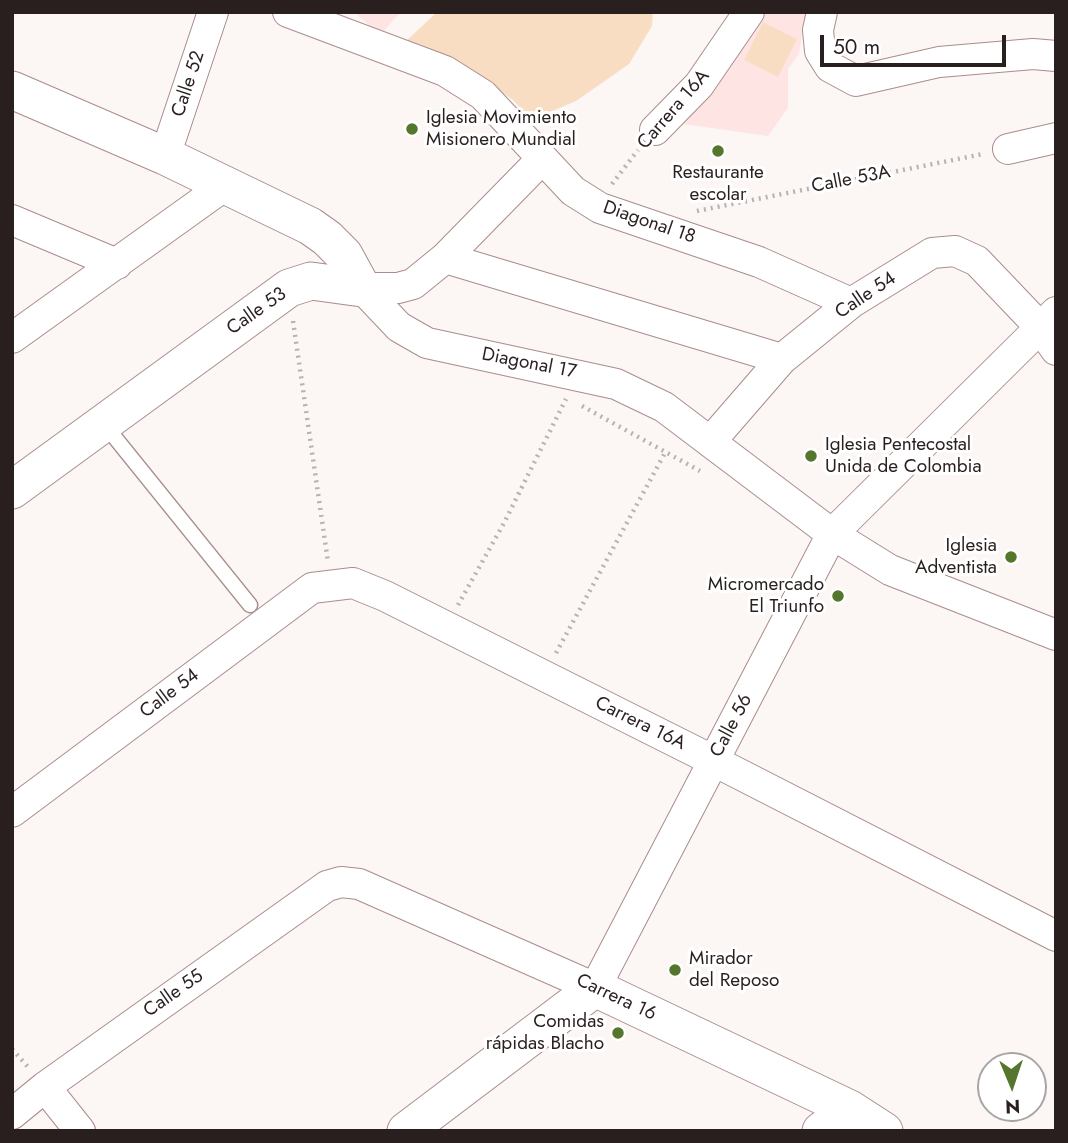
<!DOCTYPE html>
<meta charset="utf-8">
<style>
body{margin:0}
#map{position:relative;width:1068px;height:1143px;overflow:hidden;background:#fcf6f5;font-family:Jost,sans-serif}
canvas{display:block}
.frame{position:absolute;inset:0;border:14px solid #2a1f1f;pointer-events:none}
.north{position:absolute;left:977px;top:1052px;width:70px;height:70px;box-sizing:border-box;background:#fff;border:2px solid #aaa5a5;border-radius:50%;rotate:178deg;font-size:19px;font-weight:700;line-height:28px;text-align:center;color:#2a1f1f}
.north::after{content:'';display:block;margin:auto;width:24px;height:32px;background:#54762d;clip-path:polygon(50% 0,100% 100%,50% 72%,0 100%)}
.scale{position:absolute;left:820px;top:35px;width:186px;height:32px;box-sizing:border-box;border:4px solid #2a1f1f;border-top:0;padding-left:9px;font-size:21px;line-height:24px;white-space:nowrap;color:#2a1f1f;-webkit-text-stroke:5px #fff;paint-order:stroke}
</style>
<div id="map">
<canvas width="1068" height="1143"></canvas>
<div class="frame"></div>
<div class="north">N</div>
<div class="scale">50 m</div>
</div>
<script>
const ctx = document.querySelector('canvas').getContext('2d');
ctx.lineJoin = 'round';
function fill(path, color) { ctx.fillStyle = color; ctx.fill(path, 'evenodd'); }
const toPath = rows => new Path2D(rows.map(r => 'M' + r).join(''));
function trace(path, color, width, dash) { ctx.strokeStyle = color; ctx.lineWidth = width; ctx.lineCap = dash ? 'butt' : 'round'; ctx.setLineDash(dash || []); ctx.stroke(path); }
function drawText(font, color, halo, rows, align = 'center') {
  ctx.font = font + ' Jost,sans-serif'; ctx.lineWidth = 6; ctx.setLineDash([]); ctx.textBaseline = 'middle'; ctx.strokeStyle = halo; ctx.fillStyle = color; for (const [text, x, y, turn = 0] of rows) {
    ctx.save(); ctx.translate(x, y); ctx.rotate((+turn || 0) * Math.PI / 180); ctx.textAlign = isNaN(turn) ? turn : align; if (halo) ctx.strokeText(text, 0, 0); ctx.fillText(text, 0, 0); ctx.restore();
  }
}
fill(toPath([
 [354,12,401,12,380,35],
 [764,12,806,12,799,54,788,69,788,108,768,136,684,124]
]), '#fee5e4');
fill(toPath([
 [437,12,653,12,652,26,629,64,576,101,531,120,513,100,460,63,403,44],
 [763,22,797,39,778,77,744,60]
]), '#f9ddc3');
const service = toPath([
 [104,424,250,605]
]);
const minor = toPath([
 [288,12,445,71,483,95,573,191,600,208,759,262,851,303],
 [822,12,818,30,820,51,830,67,856,81,939,62,1033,54,1056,56],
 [655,130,699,85,749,12],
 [1008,149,1056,138],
 [165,156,213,12],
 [12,220,117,264],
 [445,258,782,359],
 [362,288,399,327,427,343,616,384,664,407,832,534,890,570,1056,635],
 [362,288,398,288,413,284,445,258,542,159],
 [12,338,224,186],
 [710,442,782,359,851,303,932,253,955,251,977,261,1039,326,1056,350],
 [12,812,312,588,353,583,385,596,714,761,1056,936],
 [45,1087,80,1131],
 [12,1114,45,1087,327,886,341,882,359,884,595,988,832,534,1056,312]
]);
const tertiary = toPath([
 [12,90,165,156,310,226,327,238,344,255,362,288],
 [12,490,289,288,311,281,362,288],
 [406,1131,595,988,850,1109,884,1131],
 [821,1131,850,1109]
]);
trace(service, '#aa8d8c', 17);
trace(minor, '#aa8d8c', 32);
trace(tertiary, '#aa8d8c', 39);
trace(toPath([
 [612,184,638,150],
 [697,211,983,154],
 [293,321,328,562],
 [582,406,700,471],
 [458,605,504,523,566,399],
 [556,653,666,451],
 [12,1049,28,1067]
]), '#b9b1b1', 4.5, [2, 5]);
trace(service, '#fff', 14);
trace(minor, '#fff', 30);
trace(tertiary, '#fff', 37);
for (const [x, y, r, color] of [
 [412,129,7,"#54762d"],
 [718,151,7,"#54762d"],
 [811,456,7,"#54762d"],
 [1011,557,7,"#54762d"],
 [838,596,7,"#54762d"],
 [675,970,7,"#54762d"],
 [618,1033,7,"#54762d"]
]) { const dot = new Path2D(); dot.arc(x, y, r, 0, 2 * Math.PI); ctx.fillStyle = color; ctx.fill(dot); trace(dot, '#fff', 2.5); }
drawText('19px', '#2a1f1f', '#fff', [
 ["Calle 52",189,84,-72],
 ["Carrera 16A",674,110,-49],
 ["Calle 53A",851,180,-11],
 ["Diagonal 18",649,223,19],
 ["Calle 54",866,296,-34],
 ["Calle 53",257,312,-35],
 ["Diagonal 17",529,364,11],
 ["Calle 54",170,694,-37],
 ["Carrera 16A",640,724,26],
 ["Calle 56",732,726,-62],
 ["Calle 55",174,994,-35],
 ["Carrera 16",616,998,25]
]);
drawText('19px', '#2a1f1f', '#fff', [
 ["Iglesia Movimiento",426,118],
 ["Misionero Mundial",426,140],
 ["Restaurante",718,173,"center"],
 ["escolar",718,195,"center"],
 ["Iglesia Pentecostal",825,445],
 ["Unida de Colombia",825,467],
 ["Iglesia",997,546,"right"],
 ["Adventista",997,568,"right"],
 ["Micromercado",824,585,"right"],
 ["El Triunfo",824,607,"right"],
 ["Mirador",689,959],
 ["del Reposo",689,981],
 ["Comidas",604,1022,"right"],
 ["rápidas Blacho",604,1044,"right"]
], 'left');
</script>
